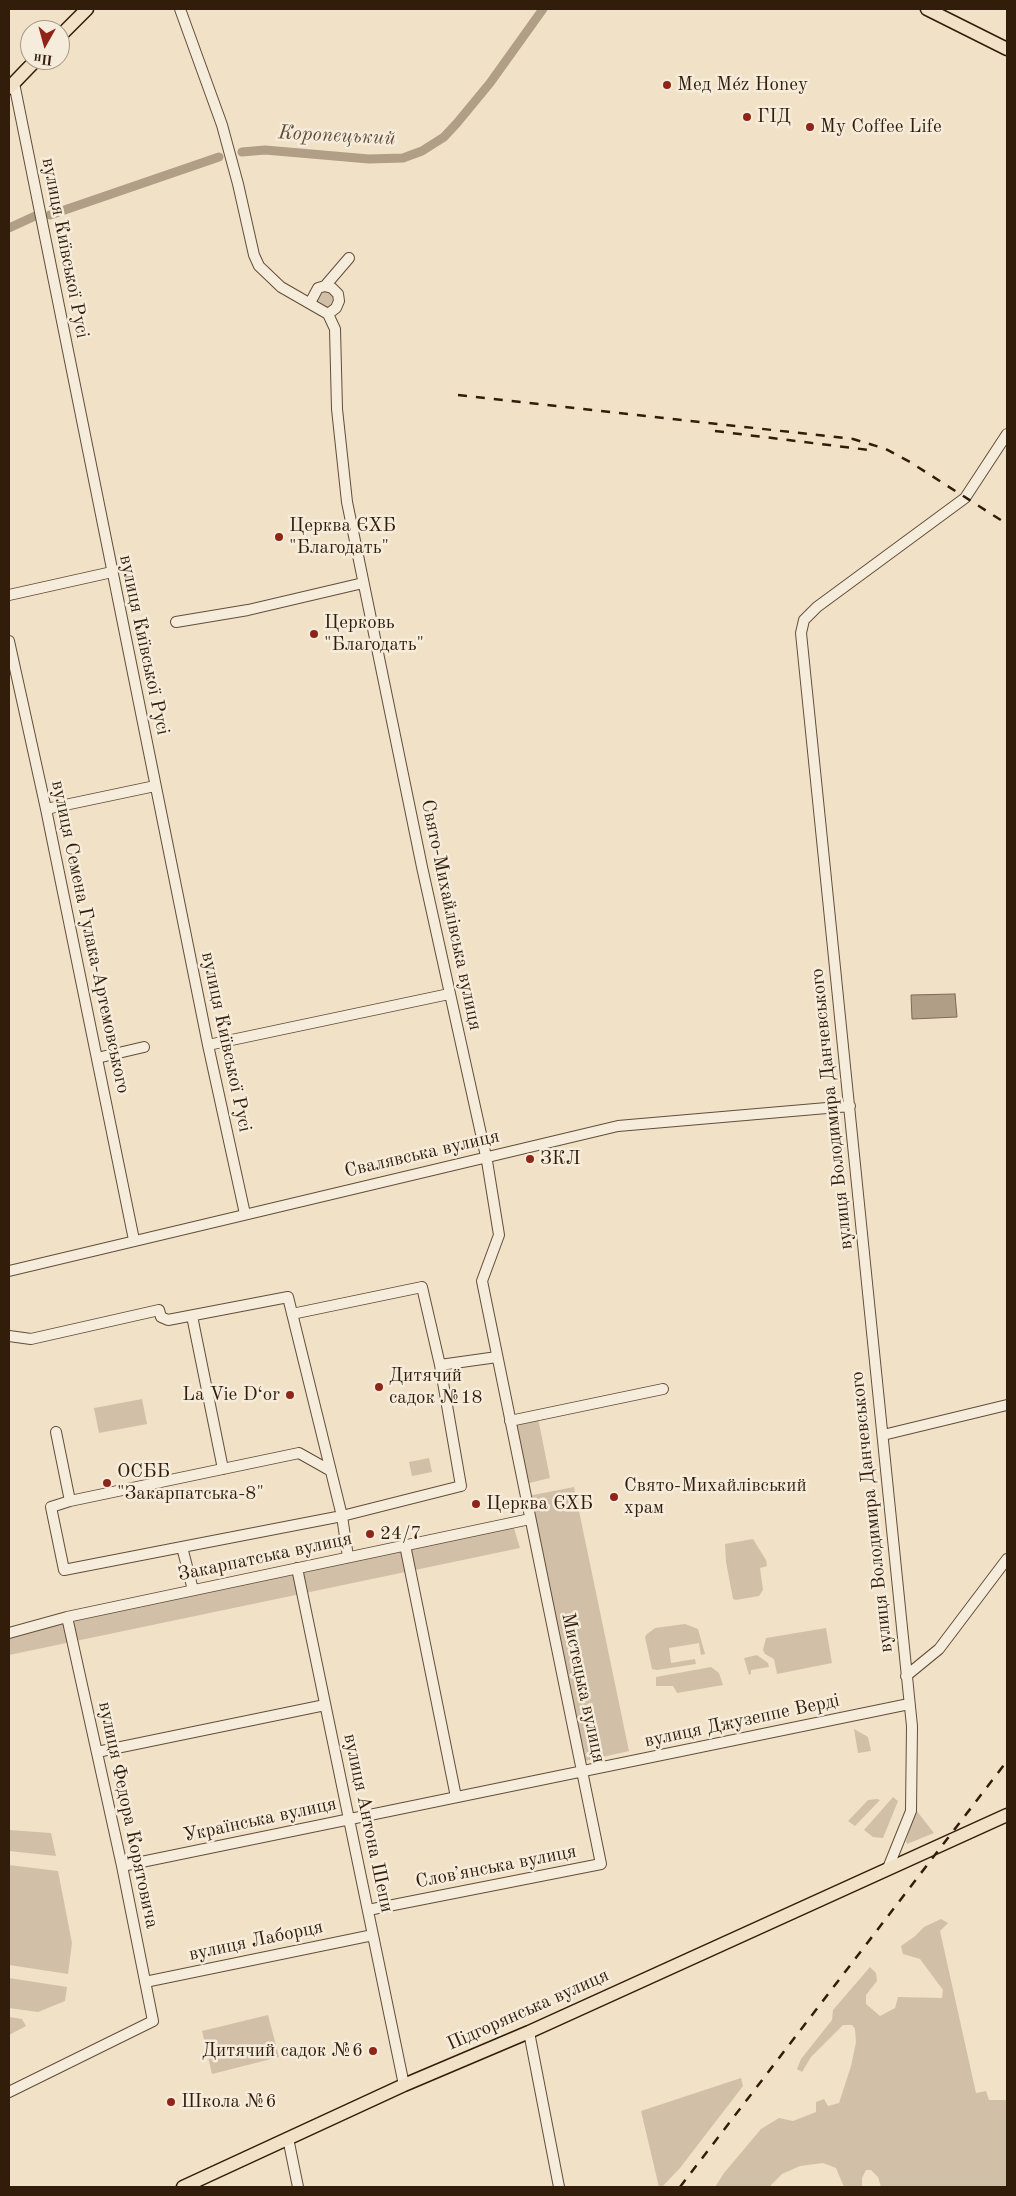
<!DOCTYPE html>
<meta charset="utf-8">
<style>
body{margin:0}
#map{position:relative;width:1016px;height:2196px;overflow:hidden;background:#f1e1c7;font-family:"Old Standard TT",serif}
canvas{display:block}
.frame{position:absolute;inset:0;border:10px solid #321d0a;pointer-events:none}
.north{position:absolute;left:20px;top:20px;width:50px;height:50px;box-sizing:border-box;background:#f6ecdb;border:1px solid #a89987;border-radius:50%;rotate:187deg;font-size:14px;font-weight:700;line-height:20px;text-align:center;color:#321d0a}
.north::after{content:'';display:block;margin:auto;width:18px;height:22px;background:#8f2418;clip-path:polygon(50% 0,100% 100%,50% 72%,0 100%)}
</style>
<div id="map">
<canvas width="1016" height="2196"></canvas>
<div class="frame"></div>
<div class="north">Пн</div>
</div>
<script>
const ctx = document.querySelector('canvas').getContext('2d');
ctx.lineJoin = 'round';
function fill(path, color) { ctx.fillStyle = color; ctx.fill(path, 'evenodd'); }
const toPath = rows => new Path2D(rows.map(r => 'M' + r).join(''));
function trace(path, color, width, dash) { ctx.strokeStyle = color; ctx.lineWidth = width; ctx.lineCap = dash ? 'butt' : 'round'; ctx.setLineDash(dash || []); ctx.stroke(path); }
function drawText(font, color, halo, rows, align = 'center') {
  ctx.font = font + ' "Old Standard TT",serif'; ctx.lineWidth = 5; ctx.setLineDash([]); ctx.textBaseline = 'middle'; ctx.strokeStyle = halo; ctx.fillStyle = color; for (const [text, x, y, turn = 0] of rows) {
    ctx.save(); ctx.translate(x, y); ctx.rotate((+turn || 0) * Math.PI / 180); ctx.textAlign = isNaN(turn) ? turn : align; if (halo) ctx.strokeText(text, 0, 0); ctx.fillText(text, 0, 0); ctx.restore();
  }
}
fill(toPath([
 [324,290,333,293,335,302,330,309,315,300,319,293],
 [142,1399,147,1424,99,1433,94,1408],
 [538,1418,550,1478,525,1484,513,1423],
 [429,1458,432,1472,412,1476,409,1462],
 [574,1487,629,1751,585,1761,528,1496],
 [513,1525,520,1548,9,1655,9,1639,41,1627],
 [753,1539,766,1560,767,1566,760,1568,763,1590,759,1596,736,1600,733,1599,726,1562,725,1544],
 [685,1624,698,1629,705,1654,701,1655,699,1643,669,1648,671,1663,695,1659,696,1664,657,1670,652,1669,645,1637,647,1634,655,1628],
 [826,1628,832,1663,777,1674,774,1659,765,1654,763,1650,766,1638],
 [757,1655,768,1663,769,1667,751,1670,751,1674,749,1675,744,1658],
 [711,1667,719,1673,723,1685,677,1693,673,1686,656,1686,656,1677],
 [854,1729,868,1737,871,1751,858,1753],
 [893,1797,898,1801,883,1838,873,1837,864,1830],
 [877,1799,880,1800,855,1826,848,1821,868,1800],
 [916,1810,934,1833,907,1844,906,1841],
 [9,1830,51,1833,56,1856,9,1851],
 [9,1865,58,1871,72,1943,68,1974,9,1965],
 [941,1919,948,1923,940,1931,976,2093,986,2091,989,2100,1007,2100,1007,2187,881,2187,878,2177,871,2170,866,2170,862,2178,862,2187,844,2187,836,2168,823,2163,800,2166,782,2174,769,2187,715,2187,724,2173,761,2129,779,2118,793,2121,816,2112,816,2102,824,2099,828,2106,839,2103,851,2066,856,2042,855,2029,852,2025,843,2025,811,2057,802,2072,797,2069,801,2059,832,2020,833,2010,870,1967,876,1973,877,1981,866,1995,866,2004,880,2016,895,2008,898,1997,942,1998,943,1990,920,1959,903,1954,901,1946,914,1937,924,1927],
 [9,1978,67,1987,65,2001,38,2012,9,2008],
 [268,2015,279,2057,212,2074,202,2031],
 [9,2017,22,2019,26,2026,9,2035],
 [741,2078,743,2086,680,2168,662,2187,659,2187,641,2111]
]), '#d1c0a7');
const water = toPath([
 [955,994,957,1017,912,1019,911,995,955,994]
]);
fill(water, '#b09e87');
trace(water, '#7e6a55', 1);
trace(toPath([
 [242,152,265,150,369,159,403,158,422,151,444,137,457,123,490,83,543,9],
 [50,215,219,157],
 [9,228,35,216]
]), '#b09e87', 9);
const minor = toPath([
 [180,9,222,125,238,184,254,255,259,266,281,287,328,314,335,329,337,409,347,502,422,867,487,1161,499,1235,482,1281,601,1864,368,1910],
 [14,83,208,1045,245,1214],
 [325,286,349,258],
 [310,303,318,288,325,286,332,288,338,294,339,301,336,308,328,314],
 [9,595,112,572],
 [176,622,248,610,363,583],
 [9,641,46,809,134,1240],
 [46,809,155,786],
 [208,1045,449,994],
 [97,1058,144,1047],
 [9,1271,618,1126,850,1106],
 [292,1314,422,1287,440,1365],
 [192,1316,223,1469],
 [9,1336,31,1339,159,1310,161,1317,168,1320,288,1297,342,1516,182,1547,193,1590],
 [510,1421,663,1389],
 [56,1432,70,1501,299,1453,331,1471],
 [883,1435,1007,1405],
 [70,1501,51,1507,64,1570,182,1547],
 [405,1545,456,1797],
 [348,1557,342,1516,461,1486,440,1365,497,1357],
 [297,1568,404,2085],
 [9,1633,67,1617,530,1519],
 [906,1676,939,1649,1007,1559],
 [97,1752,325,1705],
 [122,1866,909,1704],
 [888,1868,911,1811,912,1726,801,633,804,620,817,607,965,498,1007,434],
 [145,1982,373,1935],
 [529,2032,559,2187],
 [9,2092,153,2021,122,1866,67,1617],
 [288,2138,298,2187]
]);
const major = toPath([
 [927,9,1007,49],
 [60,36,87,9],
 [9,88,36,60],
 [183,2187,404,2085,529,2032,1007,1815]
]);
trace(minor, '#624e39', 12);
trace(major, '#321d0a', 15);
trace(minor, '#f6ecdb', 10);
trace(major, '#f1e1c7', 12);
trace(toPath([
 [458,395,853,439,886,449,910,462,1007,524],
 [715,431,869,450],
 [680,2187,1007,1761]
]), '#321d0a', 2.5, [9, 9]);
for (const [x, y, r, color] of [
 [667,85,5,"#8f2418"],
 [747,117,5,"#8f2418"],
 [810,127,5,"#8f2418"],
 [279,537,5,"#8f2418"],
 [314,634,5,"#8f2418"],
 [530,1159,5,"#8f2418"],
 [379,1387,5,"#8f2418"],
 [290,1395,5,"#8f2418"],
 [107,1483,5,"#8f2418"],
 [614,1497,5,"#8f2418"],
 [476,1504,5,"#8f2418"],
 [370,1534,5,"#8f2418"],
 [373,2051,5,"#8f2418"],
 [171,2102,5,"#8f2418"]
]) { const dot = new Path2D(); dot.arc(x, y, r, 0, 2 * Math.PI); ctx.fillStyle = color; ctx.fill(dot); trace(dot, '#f6ecdb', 2); }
drawText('19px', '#321d0a', '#f6ecdb', [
 ["Мед Méz Honey",677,85],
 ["ГІД",757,117],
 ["My Coffee Life",820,127],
 ["Церква ЄХБ",289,526],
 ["\"Благодать\"",289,548],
 ["Церковь",324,623],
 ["\"Благодать\"",324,645],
 ["ЗКЛ",540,1159],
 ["Дитячий",389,1376],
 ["садок №18",389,1398],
 ["La Vie D‘or",280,1395,"right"],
 ["ОСББ",117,1472],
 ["\"Закарпатська-8\"",117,1494],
 ["Свято-Михайлівський",624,1486],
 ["храм",624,1508],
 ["Церква ЄХБ",486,1504],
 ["24/7",380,1534],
 ["Дитячий садок №6",363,2051,"right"],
 ["Школа №6",181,2102]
], 'left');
drawText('19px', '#321d0a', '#f6ecdb', [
 ["вулиця Київської Русі",65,248,79],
 ["вулиця Київської Русі",144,645,78],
 ["Свято-Михайлівська вулиця",451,915,78],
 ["вулиця Семена Гулака-Артемовського",90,937,78],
 ["вулиця Київської Русі",226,1042,78],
 ["вулиця Володимира Данчевського",832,1109,-96],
 ["Свалявська вулиця",422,1154,-13],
 ["вулиця Володимира Данчевського",872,1512,-96],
 ["Закарпатська вулиця",265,1557,-12],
 ["Мистецька вулиця",583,1688,78],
 ["вулиця Джузеппе Верді",742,1721,-12],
 ["вулиця Федора Корятовича",128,1815,78],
 ["Українська вулиця",260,1820,-12],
 ["вулиця Антона Шепи",368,1823,78],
 ["Словʼянська вулиця",496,1867,-11],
 ["вулиця Лаборця",256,1941,-12],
 ["Підгорянська вулиця",528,2010,-24]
]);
drawText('italic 20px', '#5e4a36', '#f6ecdb', [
 ["Коропецький",337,136,3]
]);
</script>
